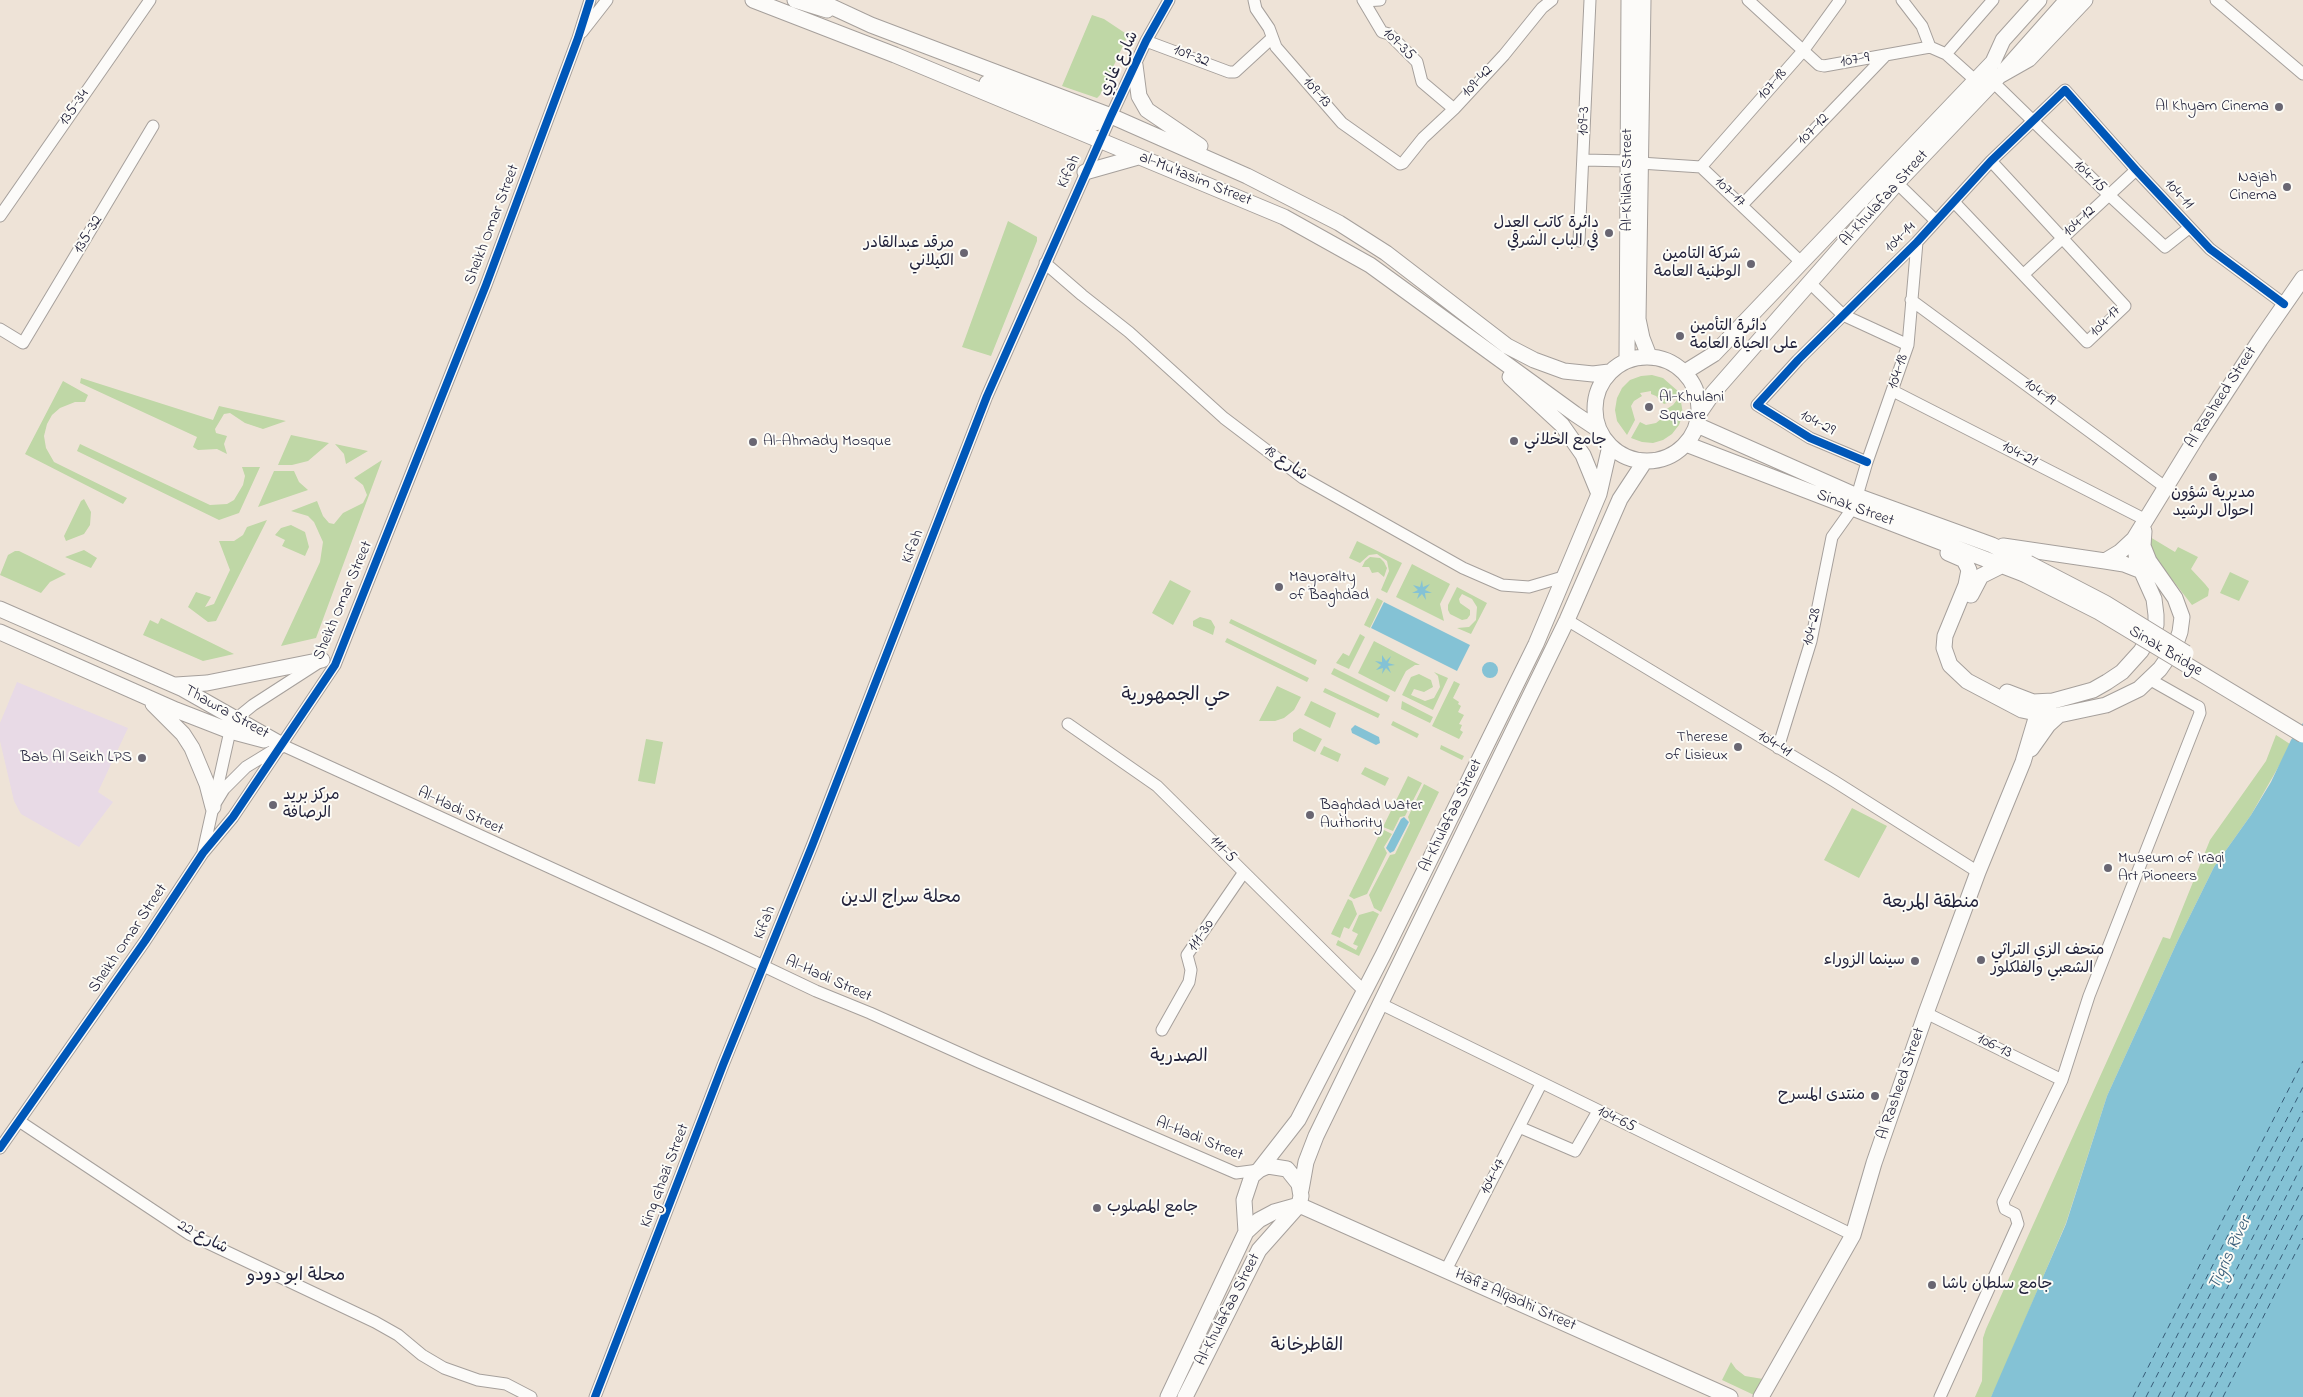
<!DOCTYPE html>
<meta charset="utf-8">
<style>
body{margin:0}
canvas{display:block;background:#eee3d7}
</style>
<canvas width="2303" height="1397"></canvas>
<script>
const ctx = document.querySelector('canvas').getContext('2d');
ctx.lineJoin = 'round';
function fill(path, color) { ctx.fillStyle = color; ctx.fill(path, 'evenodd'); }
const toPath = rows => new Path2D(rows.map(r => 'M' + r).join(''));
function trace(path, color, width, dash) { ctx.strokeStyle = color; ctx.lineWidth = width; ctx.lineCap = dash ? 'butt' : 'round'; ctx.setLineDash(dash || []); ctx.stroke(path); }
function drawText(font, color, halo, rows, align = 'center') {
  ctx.font = font + ' "Indie Flower","Playpen Sans Arabic",sans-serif'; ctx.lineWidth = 4; ctx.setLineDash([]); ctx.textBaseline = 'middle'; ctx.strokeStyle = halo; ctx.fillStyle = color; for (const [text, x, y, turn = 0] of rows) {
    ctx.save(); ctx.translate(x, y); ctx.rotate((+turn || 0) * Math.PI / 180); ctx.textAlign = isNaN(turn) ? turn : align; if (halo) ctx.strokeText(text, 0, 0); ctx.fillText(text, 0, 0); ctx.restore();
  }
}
fill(toPath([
 [17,682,128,728,98,792,113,802,79,847,21,814,14,801,0,741,0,723]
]), '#e8dae6');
fill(toPath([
 [1092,15,1104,19,1128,35,1100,95,1097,98,1062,86],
 [1008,221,1037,237,1037,241,991,356,962,347],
 [1652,375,1663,378,1679,392,1670,402,1664,404,1656,396,1651,394,1651,391,1640,393,1642,396,1634,401,1631,406,1635,420,1627,435,1617,421,1615,410,1617,398,1622,388,1630,380,1641,376],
 [81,378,213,420,219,406,286,421,263,429,245,423,230,413,224,414,215,429,216,433,227,436,224,444,227,454,217,449,198,450,193,447,197,437,80,383],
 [63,381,88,395,85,402,75,402,60,408,52,415,47,424,44,436,46,448,54,462,127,498,123,504,25,454],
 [1680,396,1683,414,1679,425,1672,434,1663,440,1653,443,1642,442,1631,438,1640,422,1646,425,1656,423,1661,419,1665,410,1673,405],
 [291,435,329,443,308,461,292,465,278,465],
 [80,444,210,505,227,504,234,500,243,485,245,476,242,467,260,467,239,513,219,520,77,451],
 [335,444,368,451,346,464,344,454],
 [382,460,316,638,281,646,320,562,323,542,314,522,308,516,291,511,317,501,323,516,329,523,334,524,343,513,363,503,367,495,363,485,354,478],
 [274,471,294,471,299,482,308,490,258,507],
 [84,499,91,512,90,525,84,534,66,541,64,536,81,501],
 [267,520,216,621,208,622,188,607,196,592,211,597,205,607,214,604,230,570,219,541,234,541,243,535,247,527],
 [291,525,305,532,309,547,305,556,282,546,285,540,275,535,281,528],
 [2150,537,2175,552,2178,547,2198,557,2191,569,2205,584,2209,589,2208,596,2192,605,2156,559,2149,542],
 [1357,541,1402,563,1387,593,1381,590,1389,571,1387,561,1377,554,1369,555,1360,563,1349,558],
 [84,550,97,558,91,568,65,557],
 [15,551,19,551,66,574,50,582,41,593,0,575,8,555],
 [1370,557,1380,558,1384,562,1387,568,1384,577,1378,572,1372,573,1369,567,1362,567,1365,561],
 [1412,564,1450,584,1440,604,1444,621,1396,597],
 [2230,572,2249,581,2239,601,2220,593],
 [1170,580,1191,591,1173,625,1152,613],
 [1457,587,1487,603,1471,634,1457,628,1469,627,1476,620,1477,607,1472,599,1462,594,1459,599,1460,603,1470,610,1470,615,1467,619,1462,620,1450,614,1448,610,1448,605],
 [1377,598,1383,601,1370,628,1364,625],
 [1200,617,1211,620,1215,627,1213,635,1193,626,1193,621],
 [161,618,234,654,203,661,143,635,150,620,158,624],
 [1231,619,1317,660,1315,665,1229,623],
 [1360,634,1365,637,1349,669,1336,663,1343,653,1349,656],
 [1227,638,1309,678,1307,682,1225,642],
 [1374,641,1420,665,1415,665,1406,671,1395,692,1358,673],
 [1334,668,1390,696,1387,702,1331,674],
 [1434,672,1448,678,1433,710,1402,695,1411,677,1419,674,1431,680,1433,687,1424,692,1414,689,1411,695,1425,701,1434,698,1440,687,1438,676],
 [1454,681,1460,684,1453,698,1459,702,1458,704,1461,706,1458,712,1464,715,1459,724,1462,725,1460,730,1463,732,1459,739,1432,726],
 [1277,686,1301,697,1294,710,1284,718,1275,721,1259,721],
 [1325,688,1380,714,1378,718,1323,692],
 [1311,701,1336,713,1330,728,1304,715],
 [1402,701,1433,717,1430,723,1401,709],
 [1393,721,1419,734,1417,738,1391,725],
 [1300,728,1322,739,1315,752,1293,741,1293,733],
 [2276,735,2290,744,2284,757,2251,815,2214,867,2178,940,2107,1096,2066,1223,2001,1376,1991,1397,1975,1397,1982,1381,1983,1338,1986,1329,2163,937,2170,939,2210,840,2266,761],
 [646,739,663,742,655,784,638,781],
 [1441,745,1464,756,1462,760,1440,749],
 [1324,746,1341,754,1338,762,1320,754],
 [1365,767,1389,778,1385,786,1361,774],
 [1408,776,1422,783,1405,816,1400,817,1393,831,1383,827],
 [1424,784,1439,792,1381,912,1374,908,1369,895,1390,855,1395,854,1410,823,1408,817],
 [1852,808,1887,826,1859,878,1824,860],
 [1382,829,1392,834,1384,847,1387,853,1367,894,1354,899,1349,896],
 [1348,899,1352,901,1357,914,1349,929,1344,927,1340,938,1331,934],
 [1373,911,1379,914,1359,956,1336,945,1338,940,1356,950,1358,946,1353,944,1358,934,1352,931,1359,915],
 [1731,1362,1736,1369,1745,1376,1763,1379,1754,1395,1722,1380]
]), '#bfd7a6');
fill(toPath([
 [1422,580,1423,587,1430,584,1425,590,1432,593,1425,593,1426,600,1422,594,1417,599,1419,593,1412,593,1418,590,1413,585,1420,587],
 [1384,602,1470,645,1457,671,1371,628],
 [1382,655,1386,661,1391,656,1388,663,1395,665,1388,666,1391,673,1386,668,1382,674,1383,668,1376,670,1381,665,1375,661,1382,662],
 '1482 670a8 8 0 1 1 16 0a8 8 0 1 1-16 0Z',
 [2303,723,2303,1397,1991,1397,2066,1224,2107,1096,2178,940,2214,867,2251,815,2271,782,2291,740],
 [1355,725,1379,737,1380,743,1376,745,1352,733,1351,729],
 [1404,817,1409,822,1394,851,1390,853,1386,848,1401,819]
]), '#84c2d5');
trace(toPath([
 [2133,1397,2303,1061],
 [2146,1397,2303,1087],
 [2158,1397,2303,1111],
 [2172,1397,2303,1138],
 [2185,1397,2303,1163],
 [2197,1397,2303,1187],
 [2210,1397,2303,1214],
 [2223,1397,2303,1238]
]), '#375c78', 1, [6, 5]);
const minor = toPath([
 [1254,0,1256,9,1269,28,1276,47,1342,123,1400,164,1403,163,1423,138,1454,109,1504,55,1542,8,1552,0],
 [1363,0,1382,32,1389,34,1417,62,1422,82,1454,109],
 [1748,0,1819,65,1824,66,1930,47,1946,54,1975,80],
 [1902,0,1922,26,1930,47],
 [2216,0,2303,74],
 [1364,1,1380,0],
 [582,32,607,0],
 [1146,41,1229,72,1235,72,1272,38],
 [1946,54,1993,0],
 [1993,82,2109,195,2165,247,2189,228],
 [1584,160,1628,161],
 [1640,163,1701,167,1801,262],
 [1701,167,1803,51,1840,0],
 [1897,183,1936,221],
 [1954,202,2087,342,2125,306,1991,161],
 [1742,205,1886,55],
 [0,216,150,0],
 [1579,241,1590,0],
 [1045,263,1082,295,1129,332,1224,418,1303,478,1463,568,1502,585,1529,587,1563,577],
 [2024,274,2136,170],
 [1810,283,1843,315,1908,345],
 [1911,300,2165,487],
 [0,329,23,343,153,126],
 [1893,391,2146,520],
 [1867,462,1810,438,1757,405,1798,360,1917,242,1991,161,2065,90,2136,170,2210,249,2284,304],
 [1857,496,1867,462,1908,345,1917,242],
 [1567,620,1834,781,1978,872],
 [1068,724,1157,786,1364,991],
 [1778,748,1811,641,1832,537,1852,509],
 [213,807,224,789,246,767,282,745,713,942,816,991,870,1013,979,1062,1236,1173,1259,1170],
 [203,852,230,731,237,718,253,705,318,663],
 [1379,1003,1853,1235],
 [1926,1013,2062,1080],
 [1162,1030,1189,982,1191,970,1187,955,1244,872],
 [19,1121,189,1234,375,1322,398,1335,422,1355,444,1368,478,1380,506,1384,531,1397],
 [1519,1127,1575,1151,1598,1111],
 [0,1148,145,941,203,853,233,817,335,665,486,285,578,38,590,0],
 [1446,1270,1541,1084],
 [595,1397,723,1065,812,846,987,396,1111,116,1146,41,1169,0],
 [1940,1397,2018,1224,2015,1214,2005,1209,2003,1202,2062,1080,2089,996,2200,713,2199,707,2195,705,2149,679]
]);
const major = toPath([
 [753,0,895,55,1284,217,1370,265,1575,414,1599,430],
 [795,0,827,10],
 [817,0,871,25,1111,116,1247,176,1339,223,1386,253,1507,346,1534,360,1564,371,1593,374,1609,372],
 [1643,0,1638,319,1642,338,1649,356],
 [1135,65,1139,96,1147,110,1200,146],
 [2005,70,2067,0],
 [987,83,1090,124,1104,121,1111,116],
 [1085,172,1138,157],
 '1595 409a52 52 0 1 1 104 0a52 52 0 1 1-104 0Z',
 [1627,360,1629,0],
 [1685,372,1714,354,1993,62,2003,40,2039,0],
 [1510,377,1562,425,1583,455,1599,494],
 [1700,412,1713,393,1897,183,1999,76,2029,59,2085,0],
 [1697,425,1857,496,1992,545,2028,563],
 [1686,444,2024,574],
 [2003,546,2105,561,2124,564,2147,573],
 [1948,553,1964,560,1969,570,1966,585,1945,636,1944,648,1950,665,1967,681,2022,710,2045,715],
 [2105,561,2120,552,2134,539],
 [1971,595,1981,576,2003,565],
 [0,609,183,689,282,745],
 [0,632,176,710,230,731,264,740],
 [176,685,207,683,322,660],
 [2007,692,2033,702,2053,701],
 [153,704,183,734,192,748,207,784,213,807],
 [2031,749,2048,725,2059,715,2106,705,2139,689,2160,669,2174,649,2180,632,2182,617,2175,598,2149,561,2143,546,2144,531],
 [1259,1170,1298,1120,1383,955,1536,644,1599,494,1610,446],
 [1301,1190,1306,1162,1316,1136,1567,620,1620,499,1645,461],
 [1299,1205,1730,1397],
 [1168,1397,1246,1232,1259,1220,1274,1212,1299,1205],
 [1185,1397,1259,1250,1299,1205,1301,1196,1299,1184,1287,1169,1268,1166,1259,1170,1252,1176,1244,1200,1246,1232],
 [1761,1397,1853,1235,1874,1163,1926,1013,1978,872,2023,762,2037,715,2053,701,2093,690,2107,682,2122,672,2141,651,2156,625,2156,615,2154,599,2137,561,2134,539,2196,438,2260,340,2303,278]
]);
trace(minor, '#a6a09c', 13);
trace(major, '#a6a09c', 17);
trace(minor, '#fcfbf9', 11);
trace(major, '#fcfbf9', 15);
const majorBridge = toPath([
 [2028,563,2105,603,2186,653],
 [2024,574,2099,612,2303,735]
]);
trace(majorBridge, '#a6a09c', 17, []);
trace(majorBridge, '#fcfbf9', 15);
trace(toPath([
 [1867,462,1810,438,1757,405,1798,360,1917,242,1991,161,2065,90,2136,170,2210,249,2284,304],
 [0,1148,145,941,203,853,233,817,335,665,486,285,578,38,590,0],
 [595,1397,723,1065,812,846,987,396,1111,116,1146,41,1169,0]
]), '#0057b8', 8);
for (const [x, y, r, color] of [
 [2279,107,5,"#696672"],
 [2287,187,5,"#696672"],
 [1609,233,5,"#696672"],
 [964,253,5,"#696672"],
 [1751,264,5,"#696672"],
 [1680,336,5,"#696672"],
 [1649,407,5,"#696672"],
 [1514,441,5,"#696672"],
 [753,442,5,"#696672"],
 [2213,477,5,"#696672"],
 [1279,587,5,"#696672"],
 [1738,747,5,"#696672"],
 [142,758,5,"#696672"],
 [273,805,5,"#696672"],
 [1310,815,5,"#696672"],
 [2108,868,5,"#696672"],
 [1981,960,5,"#696672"],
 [1915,961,5,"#696672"],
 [1875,1096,5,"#696672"],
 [1097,1208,5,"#696672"],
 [1932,1285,5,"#696672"]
]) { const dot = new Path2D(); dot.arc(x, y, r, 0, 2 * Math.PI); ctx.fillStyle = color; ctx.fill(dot); trace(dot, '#fdfcf7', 2); }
drawText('16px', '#22223b', '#fdfcf7', [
 ["109-35",1398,45,44],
 ["109-32",1191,57,21],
 ["107-9",1855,61,-10],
 ["شارع غازي",1120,64,-64],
 ["109-42",1478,82,-47],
 ["107-18",1773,85,-49],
 ["109-13",1316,93,49],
 ["135-34",75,108,-55],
 ["109-3",1585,121,-88],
 ["107-12",1814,130,-46],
 ["Kifah",1070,172,-65],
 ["104-15",2089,177,44],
 ["al-Mu'tasim Street",1195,180,22],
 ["Al-Khilani Street",1628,180,-90],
 ["107-17",1729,193,43],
 ["104-11",2178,195,47],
 ["Al-Khulafaa Street",1885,199,-48],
 ["104-12",2080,222,-43],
 ["Sheikh Omar Street",493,225,-69],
 ["135-32",89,235,-59],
 ["104-14",1901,238,-45],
 ["104-17",2106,322,-46],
 ["104-18",1899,372,-72],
 ["104-19",2039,393,36],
 ["Al Rasheed Street",2222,398,-57],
 ["104-29",1817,424,28],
 ["104-21",2019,455,27],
 ["شارع 18",1285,464,35],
 ["Sinak Street",1855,509,20],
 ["Kifah",914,547,-69],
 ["Sheikh Omar Street",344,601,-67],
 ["104-28",1813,627,-77],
 ["Sinak Bridge",2165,652,31],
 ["Thawra Street",226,713,29],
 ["104-41",1774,745,31],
 ["Al-Hadi Street",460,812,25],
 ["Al-Khulafaa Street",1452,816,-64],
 ["111-5",1222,850,45],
 ["Kifah",766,923,-68],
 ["111-30",1202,936,-57],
 ["Sheikh Omar Street",129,939,-56],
 ["Al-Hadi Street",828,980,24],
 ["106-13",1994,1047,26],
 ["Al Rasheed Street",1902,1084,-71],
 ["104-65",1616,1120,26],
 ["Al-Hadi Street",1199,1140,22],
 ["King Ghazi Street",666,1176,-69],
 ["104-47",1494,1177,-63],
 ["شارع 22",202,1238,28],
 ["Hafiz Alqadhi Street",1515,1301,24],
 ["Al-Khulafaa Street",1229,1310,-63]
]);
drawText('16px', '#22223b', '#fdfcf7', [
 ["Al Khyam Cinema",2269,107,"right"],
 ["Najah",2277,178,"right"],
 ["Cinema",2277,196,"right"],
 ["دائرة كاتب العدل",1599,224,"right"],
 ["في الباب الشرقي",1599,242,"right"],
 ["مرقد عبدالقادر",954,244,"right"],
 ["الكيلاني",954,262,"right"],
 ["شركة التامين",1741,255,"right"],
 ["الوطنية العامة",1741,273,"right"],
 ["دائرة التأمين",1690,327],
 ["على الحياة العامة",1690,345],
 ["Al-Khulani",1659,398],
 ["Square",1659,416],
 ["جامع الخلاني",1524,441],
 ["Al-Ahmady Mosque",763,442],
 ["مديرية شؤون",2213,494,"center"],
 ["احوال الرشيد",2213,512,"center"],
 ["Mayoralty",1289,578],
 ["of Baghdad",1289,596],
 ["Therese",1728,738,"right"],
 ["of Lisieux",1728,756,"right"],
 ["Bab Al Seikh LPS",132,758,"right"],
 ["مركز بريد",283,796],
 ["الرصافة",283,814],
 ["Baghdad Water",1320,806],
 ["Authority",1320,824],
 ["Museum of Iraqi",2118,859],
 ["Art Pioneers",2118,877],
 ["متحف الزي التراثي",1991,951],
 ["الشعبي والفلكلور",1991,969],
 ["سينما الزوراء",1905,961,"right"],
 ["منتدى المسرح",1865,1096,"right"],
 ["جامع المصلوب",1107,1208],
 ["جامع سلطان باشا",1942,1285]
], 'left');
drawText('18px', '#22223b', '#fdfcf7', [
 ["محلة سراج الدين",901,899],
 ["منطقة المربعة",1931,904],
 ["الصدرية",1179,1058],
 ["محلة ابو دودو",296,1277],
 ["القاطرخانة",1307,1347]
]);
drawText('italic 18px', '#375c78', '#fdfcf7', [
 ["Tigris River",2231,1254,-65]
]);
drawText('19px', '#22223b', '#fdfcf7', [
 ["حي الجمهورية",1176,697]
]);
</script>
